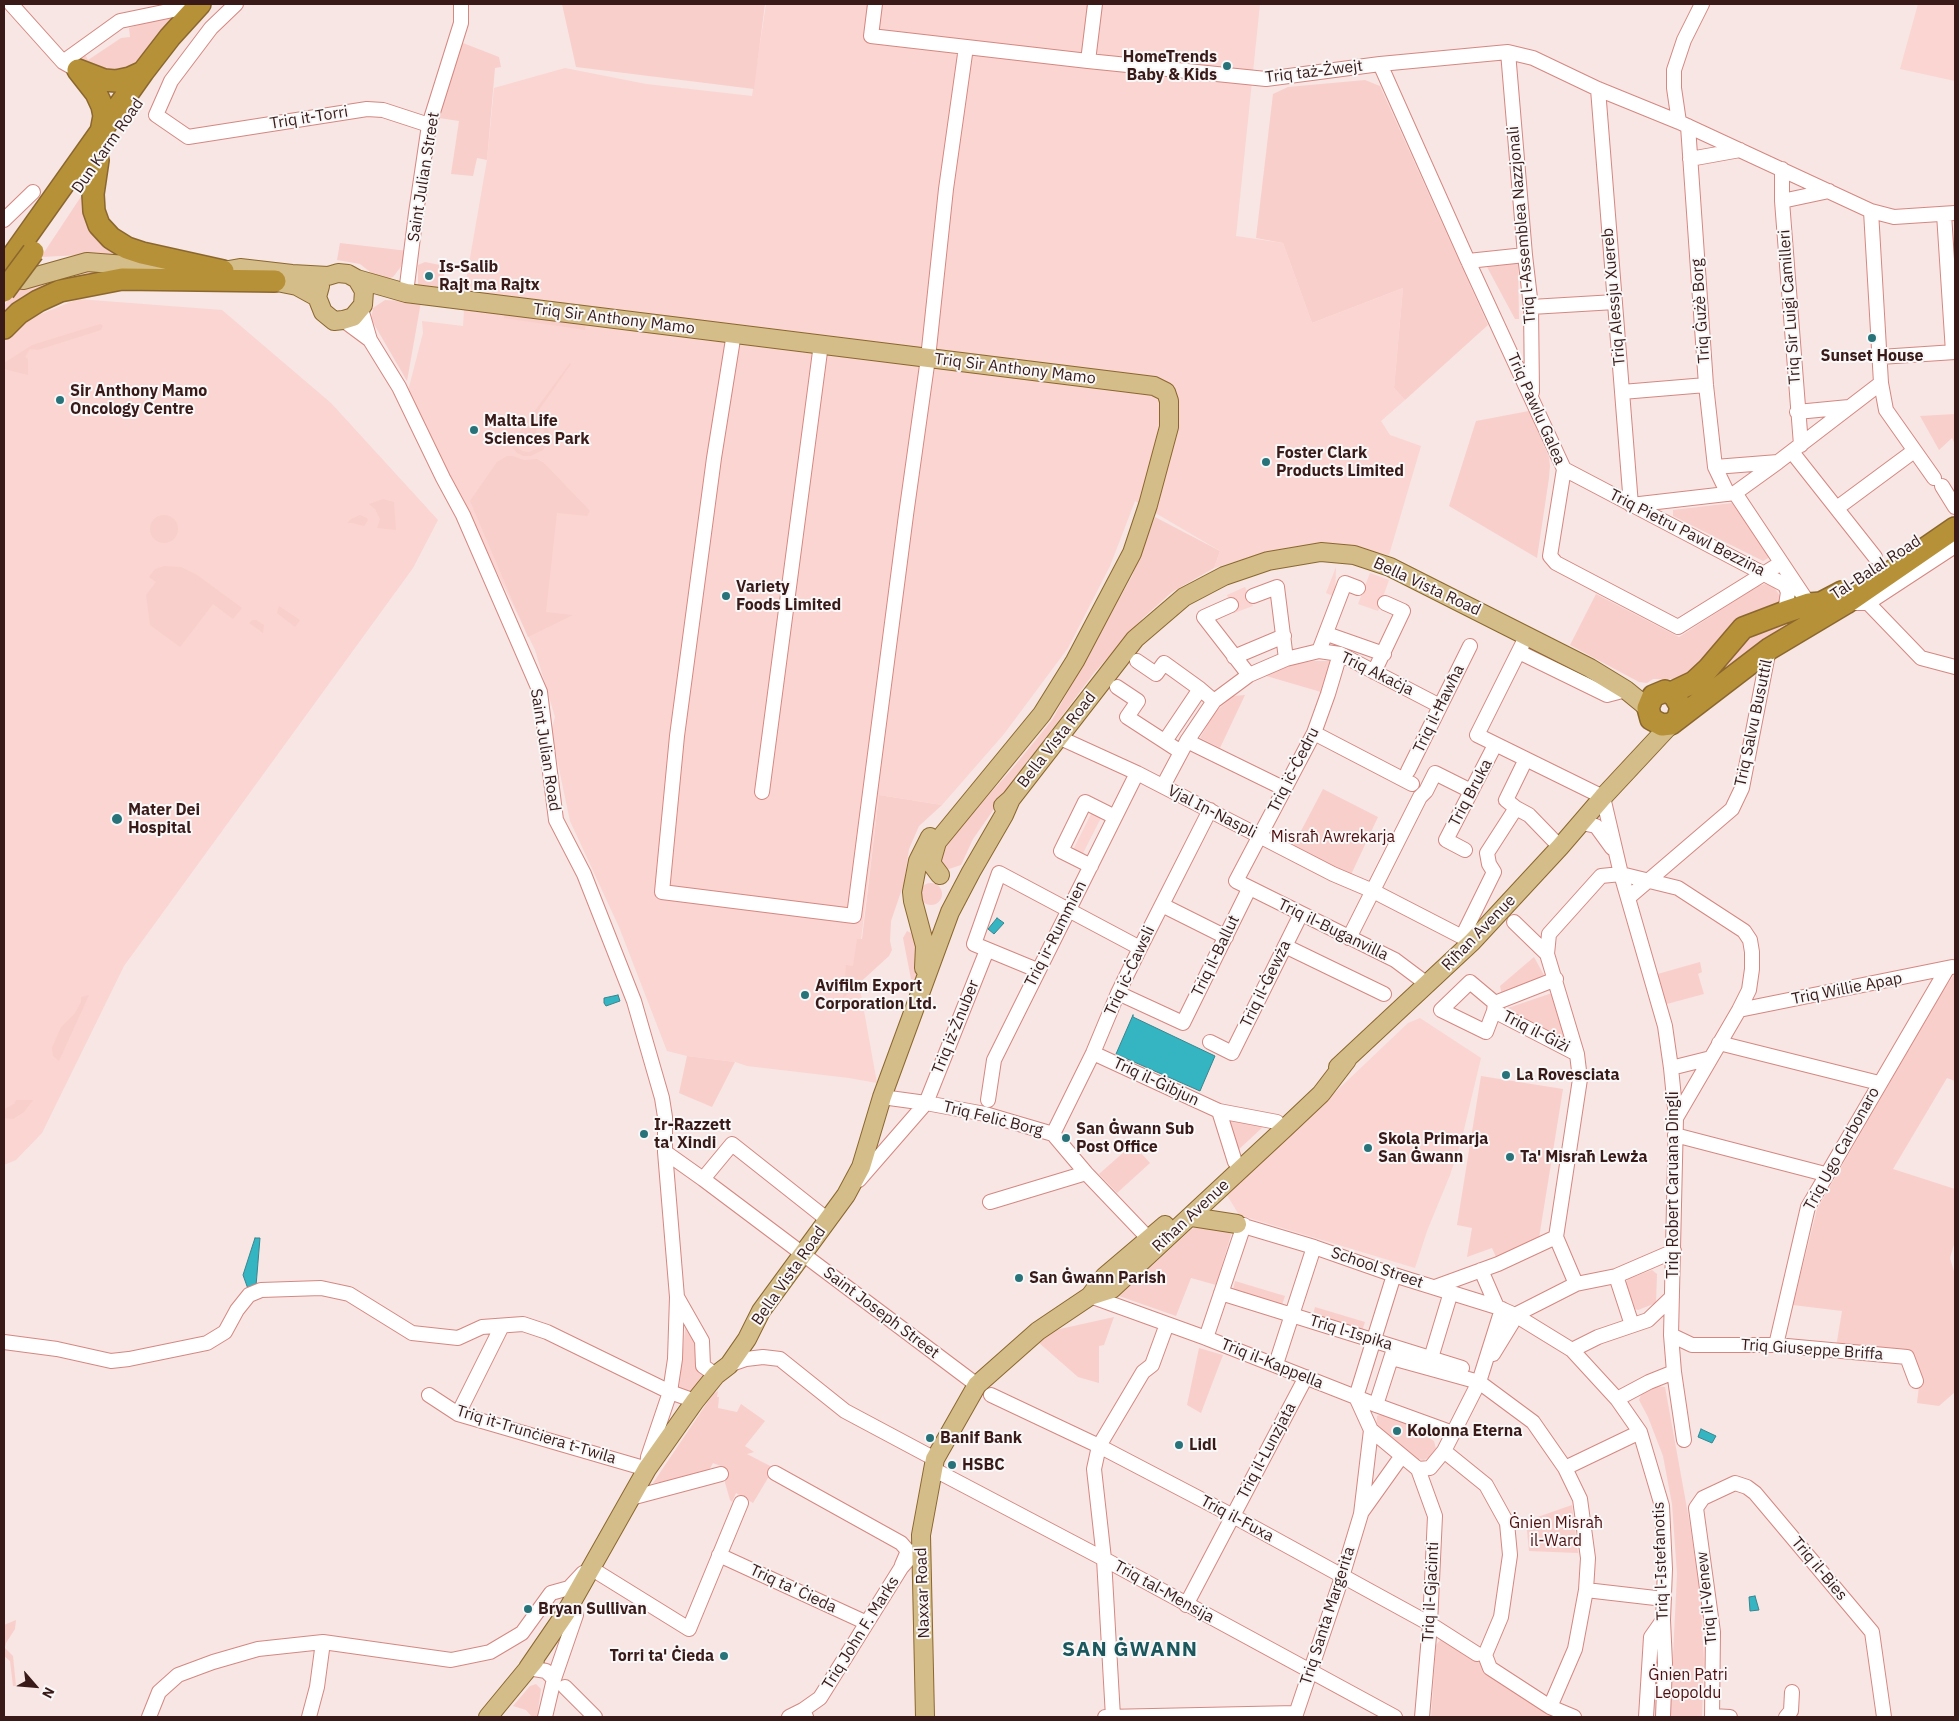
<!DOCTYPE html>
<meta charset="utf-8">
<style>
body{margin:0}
#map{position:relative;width:1959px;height:1721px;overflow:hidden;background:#f7e6e4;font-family:"IBM Plex Sans",sans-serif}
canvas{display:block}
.frame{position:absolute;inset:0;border:5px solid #391a18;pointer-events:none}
.north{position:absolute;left:10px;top:1661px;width:50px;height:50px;-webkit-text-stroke:4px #f8f8f8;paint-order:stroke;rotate:117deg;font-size:14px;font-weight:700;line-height:20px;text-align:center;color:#391a18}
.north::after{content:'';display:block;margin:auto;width:18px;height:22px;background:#391a18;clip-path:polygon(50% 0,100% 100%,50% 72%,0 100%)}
</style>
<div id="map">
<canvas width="1959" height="1721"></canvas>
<div class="frame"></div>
<div class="north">N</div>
</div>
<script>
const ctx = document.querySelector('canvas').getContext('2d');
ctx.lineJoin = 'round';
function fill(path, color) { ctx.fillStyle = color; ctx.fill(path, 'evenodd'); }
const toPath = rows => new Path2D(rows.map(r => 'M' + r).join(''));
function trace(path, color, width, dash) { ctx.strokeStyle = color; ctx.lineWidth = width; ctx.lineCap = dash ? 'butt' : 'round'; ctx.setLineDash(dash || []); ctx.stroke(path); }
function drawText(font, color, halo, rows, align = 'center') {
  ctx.font = font + ' "IBM Plex Sans",sans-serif'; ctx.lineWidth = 4; ctx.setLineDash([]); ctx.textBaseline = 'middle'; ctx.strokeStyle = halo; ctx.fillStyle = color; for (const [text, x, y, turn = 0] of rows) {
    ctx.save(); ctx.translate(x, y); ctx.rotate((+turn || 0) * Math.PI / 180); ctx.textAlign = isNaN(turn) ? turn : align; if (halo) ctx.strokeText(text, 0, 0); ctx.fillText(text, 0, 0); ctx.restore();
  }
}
fill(toPath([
 [766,4,1260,4,1236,236,1283,243,1312,323,1403,288,1394,388,1405,400,1381,421,1390,435,1421,446,1389,555,1332,546,1267,552,1214,568,1220,551,1135,501,1110,566,1068,648,1004,734,942,805,879,795,857,972,877,1083,849,1078,747,1066,735,1062,687,1056,667,1051,619,927,570,821,551,731,555,717,535,650,408,391,423,333,422,321,463,326,466,281,487,160,494,88,565,68,646,84,752,96],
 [1918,4,1955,4,1955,81,1900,69],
 [78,299,222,310,331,403,438,520,413,568,124,966,42,1133,16,1160,4,1165,4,340,24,321],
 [1336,567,1335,597,1326,593],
 [1370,573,1389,580,1378,611,1358,604],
 [1245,587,1253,606,1234,613,1227,595],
 [1092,812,1102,816,1081,857,1072,852],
 [1420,1018,1481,1058,1461,1142,1450,1175,1427,1231,1415,1268,1239,1215,1227,1195,1408,1023]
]), '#fbd5d1');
fill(toPath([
 [562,4,765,4,754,89,576,67],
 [180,10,128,72,114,78,74,61,84,53,88,60,121,38,130,37,129,28],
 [463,43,499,57,501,67,495,68,487,160,477,158,473,176,451,174,459,121,439,118,461,45],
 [1365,80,1380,86,1488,325,1405,400,1394,388,1403,288,1312,323,1283,243,1256,238,1273,94,1288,87],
 [90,183,89,211,146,257,101,254,41,257],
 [340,243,408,251,400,268,393,277,386,279,374,275,360,264,337,260],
 [425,262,445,266,442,290,418,287,418,265],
 [1518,263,1519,319,1515,319,1487,267],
 [109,271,4,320,4,306,13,292,35,278,70,273],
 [385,300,421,302,407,381,371,319,373,308],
 [505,310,584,322,586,324,585,330,504,318],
 [100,324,103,326,101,330,38,350,30,349,25,357,28,359,28,375,4,369,4,363,32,345],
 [570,363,571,364,539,410,536,424,537,439,533,443,528,445,521,442,519,437,520,431],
 [1529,411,1549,457,1550,466,1549,478,1537,558,1449,506,1476,421],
 [546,413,546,427,549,431,547,443,543,450,531,456,523,456,517,453,512,447,511,445,513,442,515,446,522,451,529,452,540,447,544,441,543,422],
 [1955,414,1955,444,1952,438,1939,450,1920,416],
 [507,456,513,456,524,460,537,459,544,463,590,511,587,516,557,513,546,612,573,615,528,637,470,501,497,462],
 [383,499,394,502,396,530,377,528,380,519,375,509,369,504],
 [1732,503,1770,557,1763,561,1673,516,1673,510],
 [360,515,367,518,368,520,364,526,352,523,347,523,351,519],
 '150 529a14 14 0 1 1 28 0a14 14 0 1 1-28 0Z',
 [1155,517,1220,551,1214,568,1172,592,1143,618,1094,673,1015,779,973,839,961,865,949,869,940,864,940,849,1012,769,1052,720,1132,576],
 [164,566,181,567,197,575,242,608,233,619,213,604,180,647,150,625,146,595,156,582,149,577,155,569],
 [1765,584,1774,587,1780,596,1778,606,1690,676,1676,679,1653,679,1647,683,1639,682,1570,645,1596,594,1679,637,1758,586],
 [279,606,300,620,295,627,277,613],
 [1791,618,1784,630,1686,704,1682,694,1745,639,1764,627],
 [252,620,256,620,264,625,263,633,249,623],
 [1313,661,1330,661,1321,692,1263,675,1293,664],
 [1245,695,1220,748,1200,738,1214,713,1233,696],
 [1323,789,1378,817,1348,881,1290,852],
 [879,795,942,805,919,826,909,849,904,883,891,921,890,941,892,950,889,956,843,998,846,965,853,966,857,939,862,939],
 '920 894a11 11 0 1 1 22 0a11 11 0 1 1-22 0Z',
 [907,931,911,933,917,947,919,972,915,980,911,979,903,938],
 [1534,957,1545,977,1502,995,1500,986],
 [1700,962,1702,972,1698,974,1704,994,1663,1005,1654,975],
 [1955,973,1955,1081,1947,1078,1893,1169,1955,1189,1955,1241,1950,1258,1955,1275,1955,1392,1939,1406,1917,1403,1920,1377,1912,1356,1836,1347,1842,1311,1793,1305,1817,1209,1942,992],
 [1552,993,1567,1043,1502,1010],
 [89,995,59,1061,53,1056,52,1048,61,1027,75,1013,81,1002,81,997],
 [687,1056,735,1062,712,1107,679,1093],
 [1481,1076,1563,1089,1539,1238,1496,1257,1492,1248,1467,1257,1472,1228,1457,1225],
 [16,1100,33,1100,24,1112,13,1119,4,1118,4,1109,14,1104],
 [1226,1117,1264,1126,1236,1152],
 [1133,1144,1150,1163,1117,1193,1099,1174],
 [1211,1224,1228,1230,1231,1235,1216,1285,1191,1278,1176,1316,1119,1296,1194,1227],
 [1652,1270,1657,1274,1656,1303,1638,1310,1635,1309,1625,1284,1628,1279],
 [1235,1281,1285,1296,1282,1305,1233,1290],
 [1315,1307,1365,1322,1362,1331,1313,1315],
 [1114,1317,1104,1345,1099,1346,1099,1383,1078,1377,1038,1342,1051,1331],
 [686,1321,699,1343,699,1372,704,1376,696,1389,688,1394,679,1389],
 [1199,1348,1223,1355,1201,1413,1187,1405],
 [1656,1386,1665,1387,1690,1525,1700,1592,1704,1659,1702,1717,1670,1717,1677,1574,1672,1504,1663,1456,1648,1417,1639,1400,1641,1395],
 [718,1391,717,1397,719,1397,718,1408,737,1412,741,1404,765,1421,745,1446,754,1452,747,1454,774,1468,753,1503,736,1493,732,1502,730,1500,724,1479,728,1477,723,1467,713,1463,706,1476,653,1483,713,1394],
 [1387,1412,1434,1441,1436,1449,1430,1457,1424,1460,1417,1459,1376,1427,1377,1416],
 [1572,1505,1578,1553,1529,1551,1526,1521],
 [16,1620,15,1629,6,1643,5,1648,13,1656,16,1686,13,1686,10,1661,4,1656,4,1625],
 [1441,1639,1479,1661,1485,1673,1555,1717,1431,1717,1436,1645],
 [536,1684,541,1689,537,1717,532,1717,526,1710,513,1706,530,1686]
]), '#f9cfcb');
const water = toPath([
 [997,918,1004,923,994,934,988,929,997,918],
 [618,995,620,1001,606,1006,604,1003,604,998,618,995],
 [1133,1015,1133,1017,1215,1056,1200,1091,1116,1054,1133,1015],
 [255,1238,260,1238,256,1286,248,1289,243,1275,255,1238],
 [1701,1429,1716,1436,1712,1443,1698,1437,1701,1429],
 [1755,1596,1759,1610,1750,1611,1749,1597,1755,1596]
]);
fill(water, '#35b4c2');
trace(water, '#36868f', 1);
const minor = toPath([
 [11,4,63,62,70,66],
 [236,4,211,28,171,81,156,115,188,137,367,109,383,110,429,125],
 [875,4,871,36,1088,61,1266,79,1380,64,1508,52,1533,58,1598,89,1679,122,1871,211,1894,217,1955,213],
 [1508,52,1525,255,1531,307,1532,392],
 [1088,61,1095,4],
 [63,62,120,21,173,10,180,4],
 [1380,64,1468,261,1564,469,1550,556,1556,563,1678,627,1781,563],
 [1598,89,1631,505],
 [1679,122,1674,88,1674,70,1684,40,1702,4],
 [1688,126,1706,385,1715,467,1728,494],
 [1690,159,1740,150],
 [1782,169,1782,201,1801,445],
 [1782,201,1829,191],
 [1871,211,1881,383,1886,410,1934,478],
 [1944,214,1953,352],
 [4,220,33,192],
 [1468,261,1525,255],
 [406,293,416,213,429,125,461,23,461,4],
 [1531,307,1615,302],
 [361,309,370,340,399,387,443,478,463,515,540,692,556,820,584,874,634,1001,662,1098,665,1117,665,1152,677,1297,675,1359,670,1392,648,1457,647,1469,458,1414,429,1395],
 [343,320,370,340],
 [734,333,714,458,677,736,662,892,854,916,906,515,928,358,946,189,966,47],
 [1880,357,1955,352],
 [1622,392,1706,385],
 [1797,412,1849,407],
 [1792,452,1875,557],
 [1715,467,1778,462],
 [1564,469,1785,585,1788,592,1785,612],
 [1942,486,1955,507],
 [1735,493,1809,604],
 [1631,505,1735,493,1778,462,1881,383],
 [1837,508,1914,451],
 [1864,594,1868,603,1921,658,1955,667],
 [1253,596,1277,587,1286,659],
 [1848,603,1868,603,1955,546],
 [1231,605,1204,617,1249,675],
 [1327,634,1384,654],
 [1527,635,1477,735,1603,797,1621,874,1665,1026,1671,1068,1676,1118,1671,1335,1674,1372,1649,1382,1617,1399],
 [1319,651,1345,583,1358,588],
 [1519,652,1607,695,1626,690],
 [1340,654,1328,694,1314,733,1236,881,1395,960,1427,984],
 [1234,657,1284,636],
 [1137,661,1156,674,1164,663,1200,689,1214,701],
 [1374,672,1403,611,1385,603],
 [1117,687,1138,701,1127,717,1181,752],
 [1314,733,1412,784],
 [1058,737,1137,773,1333,874,1373,891,1472,942],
 [1165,741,1200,689],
 [1187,741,1285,789],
 [1408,771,1470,646],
 [1163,786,1187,741,1214,701,1249,675,1286,659,1319,651,1340,654,1440,706],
 [762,792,821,344],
 [1516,808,1529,815,1560,847],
 [1582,823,1596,826,1612,848],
 [1465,850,1446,840,1495,745],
 [1091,866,1061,851,1085,802,1115,817],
 [1628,898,1732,809,1742,788,1769,649],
 [1162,905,1226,937],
 [1514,922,1547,954,1577,1054,1580,1079,1556,1237,1576,1284],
 [1462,937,1494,872,1489,864,1487,853,1516,808,1506,800,1526,759],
 [1349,938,1420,797,1426,791,1435,773,1471,791],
 [1285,946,1384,994],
 [1547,954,1549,934,1601,876,1621,874,1678,888,1744,931,1750,940,1752,952,1752,969,1749,990,1739,1010,1676,1118],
 [1037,970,974,944,999,873,1140,948],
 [1470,982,1495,1003,1494,1011,1486,1032,1441,1010,1470,982],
 [1118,993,1183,1023,1249,889],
 [1495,1003,1556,979],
 [1739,1010,1952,967],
 [1494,1011,1577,1054],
 [1210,1042,1232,1053,1301,914],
 [1719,1043,1879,1083],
 [1093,1053,1219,1111,1277,1122],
 [1671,1068,1711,1058],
 [882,1097,926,1103,985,1114,1053,1134,1086,1173,1149,1239],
 [988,1100,994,1060,1137,773],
 [1219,1111,1235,1162],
 [1053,1134,1093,1053,1118,993,1140,948,1210,810],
 [1675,1135,1825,1174],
 [665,1152,703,1179,977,1385],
 [703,1179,732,1144,828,1220],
 [859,1180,926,1103,987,950],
 [990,1202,1086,1173],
 [1237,1224,1314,1247,1394,1275,1497,1307,1515,1315,1572,1350,1617,1399,1640,1432,1662,1506,1665,1569,1663,1620,1665,1663,1663,1717],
 [1481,1270,1497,1307],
 [1616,1276,1632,1325],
 [1435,1287,1498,1264,1556,1237],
 [1221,1293,1462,1368],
 [1090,1296,1206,1338,1376,1405,1453,1433],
 [677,1297,702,1341,703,1366,716,1375],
 [1515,1315,1576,1284,1616,1276,1674,1251],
 [1671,1335,1692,1345,1776,1345,1907,1357,1916,1381],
 [1206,1338,1244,1225],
 [4,1342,57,1349,111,1361,129,1359,207,1343,225,1332,237,1310,249,1295,261,1290,321,1288,349,1294,412,1333,458,1338,482,1327,523,1324,547,1332,670,1392,695,1401],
 [1776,1345,1808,1207,1947,969],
 [1572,1350,1598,1337,1648,1320,1672,1297],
 [1493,1354,1512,1323,1515,1315],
 [1392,1358,1479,1382,1533,1422,1565,1468,1580,1499,1588,1558,1586,1590,1575,1649,1550,1707],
 [1431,1358,1451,1292],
 [1276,1364,1314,1247],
 [729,1365,746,1359,763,1357,780,1359,845,1411,935,1459],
 [1674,1372,1684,1440],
 [991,1395,1099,1446,1233,1516,1430,1624,1477,1654],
 [1356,1397,1394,1275],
 [1376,1405,1394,1349],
 [458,1414,502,1326],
 [1371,1430,1418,1469,1430,1468,1444,1451,1479,1382,1502,1309],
 [1444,1451,1486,1485,1507,1523,1510,1555,1501,1617,1485,1655,1490,1668,1550,1707,1574,1717],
 [1565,1468,1640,1432],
 [933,1469,1104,1559,1395,1717],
 [1418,1469,1435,1516,1430,1624,1422,1717],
 [775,1473,901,1543,908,1551,902,1565],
 [631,1498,721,1474],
 [1361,1513,1401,1457],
 [719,1555,867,1623],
 [597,1572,689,1629,741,1503],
 [1586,1590,1664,1599],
 [1186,1605,1306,1377],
 [528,1668,546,1671,554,1679],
 [565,1687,595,1717],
 [1712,1716,1730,1717],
 [149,1717,159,1692,178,1675,213,1662,258,1649,323,1642,451,1660,490,1652,522,1633,551,1593,569,1588,583,1573],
 [309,1717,317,1687,323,1642],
 [545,1717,554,1679,576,1615],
 [789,1717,803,1710],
 [806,1717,803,1710,820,1698,901,1568,922,1544],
 [1105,1717,1296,1713],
 [1113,1717,1104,1559,1094,1469,1099,1446,1143,1372,1152,1365,1167,1324],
 [1295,1717,1342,1577,1361,1514,1371,1430,1356,1397],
 [1646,1717,1651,1637,1663,1620],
 [1712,1717,1713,1632,1696,1508,1703,1498,1735,1483,1747,1487,1755,1493,1872,1632,1884,1717],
 [1786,1717,1791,1711,1792,1692]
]);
const major = toPath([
 [223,271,240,268,292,274,328,276,338,273,348,274,357,279,406,293,1154,386,1166,392,1169,401,1169,427,1148,505,1132,553,1075,661,1042,714,937,842,931,863,940,875],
 [23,280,87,262,179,269],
 [277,282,297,286,317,297],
 [320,286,317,297,323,312,334,321,343,320,353,317,363,305,364,291,357,279],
 [1003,806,1011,799,1135,639,1184,597,1224,576,1268,561,1321,552,1354,555,1390,567,1590,668,1626,690,1648,708],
 [924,968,925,946,913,901,912,892,918,861,930,837],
 [1338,1067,1472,942,1560,847,1603,797,1671,724],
 [1192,1217,1237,1224],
 [1090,1296,1105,1276,1165,1225],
 [528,1668,565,1614,647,1469,695,1401,716,1375,729,1365,747,1339,761,1311,846,1195,861,1167,882,1097,950,912,971,872,1004,815,1011,799],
 [488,1717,535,1660],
 [925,1717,921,1535,935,1459,977,1385,1038,1331,1090,1296,1112,1289,1284,1129,1321,1094,1347,1060]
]);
const highway = toPath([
 [78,70,96,93,102,106,104,116,101,132],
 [78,70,104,80,116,81,130,78,143,72],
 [98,160,93,194,94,211,99,225,111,238,127,248,142,253,223,271],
 [4,268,143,72,170,37,200,4],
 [4,328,19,313,38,301,60,291,122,279,275,281],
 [1671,693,1694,682,1708,669,1743,628,1785,612,1809,604,1821,603,1842,592],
 [1678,718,1681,707,1674,695,1665,691,1653,696,1648,708,1651,719,1662,725,1671,724,1769,649,1846,603,1955,528]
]);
trace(minor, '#d58780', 16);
trace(major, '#8b672d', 20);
trace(highway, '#8b672d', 24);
trace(minor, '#fff', 14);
trace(major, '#d4bd88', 18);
trace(highway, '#b79138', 21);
const highwayBridge = toPath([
 [4,291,33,252]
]);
trace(highwayBridge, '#8b672d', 24, []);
trace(highwayBridge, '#b79138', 21);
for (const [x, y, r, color] of [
 [1227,66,5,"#28727a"],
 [429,276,5,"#28727a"],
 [1872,338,5,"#28727a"],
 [60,400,5,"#28727a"],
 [474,430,5,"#28727a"],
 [1266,462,5,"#28727a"],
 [726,596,5,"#28727a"],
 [117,819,6,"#28727a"],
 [805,995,5,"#28727a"],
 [1506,1075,5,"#28727a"],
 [644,1134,5,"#28727a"],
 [1066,1138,5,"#28727a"],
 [1368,1148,5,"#28727a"],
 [1510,1157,5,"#28727a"],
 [1019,1278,5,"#28727a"],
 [1397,1431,5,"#28727a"],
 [930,1438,5,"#28727a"],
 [1179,1445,5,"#28727a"],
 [952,1465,5,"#28727a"],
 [528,1609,5,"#28727a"],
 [724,1656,5,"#28727a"]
]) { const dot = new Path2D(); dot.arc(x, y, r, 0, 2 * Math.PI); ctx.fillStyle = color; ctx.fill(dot); trace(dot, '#f8f8f8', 2); }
drawText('bold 16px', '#391a18', '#f8f8f8', [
 ["HomeTrends",1217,57,"right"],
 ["Baby & Kids",1217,75,"right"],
 ["Is-Salib",439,267],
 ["Rajt ma Rajtx",439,285],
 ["Sunset House",1872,356,"center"],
 ["Sir Anthony Mamo",70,391],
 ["Oncology Centre",70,409],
 ["Malta Life",484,421],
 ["Sciences Park",484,439],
 ["Foster Clark",1276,453],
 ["Products Limited",1276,471],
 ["Variety",736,587],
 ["Foods Limited",736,605],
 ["Mater Dei",128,810],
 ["Hospital",128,828],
 ["Avifilm Export",815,986],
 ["Corporation Ltd.",815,1004],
 ["La Rovesciata",1516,1075],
 ["Ir-Razzett",654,1125],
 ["ta' Xindi",654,1143],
 ["San Ġwann Sub",1076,1129],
 ["Post Office",1076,1147],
 ["Skola Primarja",1378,1139],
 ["San Ġwann",1378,1157],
 ["Ta' Misraħ Lewża",1520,1157],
 ["San Ġwann Parish",1029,1278],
 ["Kolonna Eterna",1407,1431],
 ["Banif Bank",940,1438],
 ["Lidl",1189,1445],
 ["HSBC",962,1465],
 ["Bryan Sullivan",538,1609],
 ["Torri ta' Ċieda",714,1656,"right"]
], 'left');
drawText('16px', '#391a18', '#f8f8f8', [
 ["Triq taż-Żwejt",1314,72,-7],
 ["Triq it-Torri",309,118,-9],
 ["Dun Karm Road",108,146,-55],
 ["Saint Julian Street",424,177,-81],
 ["Triq l-Assemblea Nazzjonali",1522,225,-95],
 ["Triq Alessju Xuereb",1614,297,-95],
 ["Triq Sir Luigi Camilleri",1790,307,-94],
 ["Triq Ġużè Borg",1701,311,-94],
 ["Triq Sir Anthony Mamo",614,319,7],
 ["Triq Sir Anthony Mamo",1015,369,7],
 ["Triq Pawlu Galea",1536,409,66],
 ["Triq Pietru Pawl Bezzina",1687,533,27],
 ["Tal-Balal Road",1876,568,-33],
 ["Bella Vista Road",1427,587,25],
 ["Triq Akaċja",1377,674,26],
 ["Triq il-Ħawħa",1439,709,-64],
 ["Triq Salvu Busuttil",1754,723,-78],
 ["Bella Vista Road",1057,740,-52],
 ["Saint Julian Road",545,750,81],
 ["Triq iċ-Ċedru",1294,770,-63],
 ["Triq Bruka",1471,793,-62],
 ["Vjal In-Naspli",1212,812,27],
 ["Triq il-Buganvilla",1333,930,26],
 ["Riħan Avenue",1479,933,-46],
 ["Triq ir-Rummien",1056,934,-63],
 ["Triq il-Ballut",1216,956,-64],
 ["Triq iċ-Ċawsli",1130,971,-65],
 ["Triq il-Ġewża",1266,984,-64],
 ["Triq Willie Apap",1847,989,-11],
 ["Triq iż-Żnuber",956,1027,-68],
 ["Triq il-Ġiżi",1536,1032,27],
 ["Triq il-Ġibjun",1156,1082,25],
 ["Triq Feliċ Borg",993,1119,14],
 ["Triq Ugo Carbonaro",1842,1149,-61],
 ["Triq Robert Caruana Dingli",1673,1185,-90],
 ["Riħan Avenue",1191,1216,-43],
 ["School Street",1377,1268,19],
 ["Bella Vista Road",789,1276,-55],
 ["Saint Joseph Street",881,1313,37],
 ["Triq l-Ispika",1351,1333,17],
 ["Triq Giuseppe Briffa",1812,1350,4],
 ["Triq il-Kappella",1272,1364,22],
 ["Triq it-Trunċiera t-Twila",536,1435,17],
 ["Triq il-Lunzjata",1267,1451,-62],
 ["Triq il-Fuxa",1237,1519,28],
 ["Triq l-Istefanotis",1661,1561,-92],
 ["Triq il-Bies",1819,1569,50],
 ["Triq ta' Ċieda",793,1589,25],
 ["Triq tal-Mensija",1164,1592,29],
 ["Triq il-Gjaċinti",1431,1592,-87],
 ["Naxxar Road",923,1593,-92],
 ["Triq il-Venew",1707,1598,-96],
 ["Triq Santa Margerita",1328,1616,-72],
 ["Triq John F. Marks",861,1633,-58]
]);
drawText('16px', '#510d0e', '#f8f8f8', [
 ["Misraħ Awrekarja",1333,837],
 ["Ġnien Misraħ",1556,1523],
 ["il-Ward",1556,1541],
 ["Ġnien Patri",1688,1675],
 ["Leopoldu",1688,1693]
]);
ctx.letterSpacing = '1px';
drawText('bold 21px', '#1c575d', '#f8f8f8', [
 ["SAN ĠWANN",1130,1650]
]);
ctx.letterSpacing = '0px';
</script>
